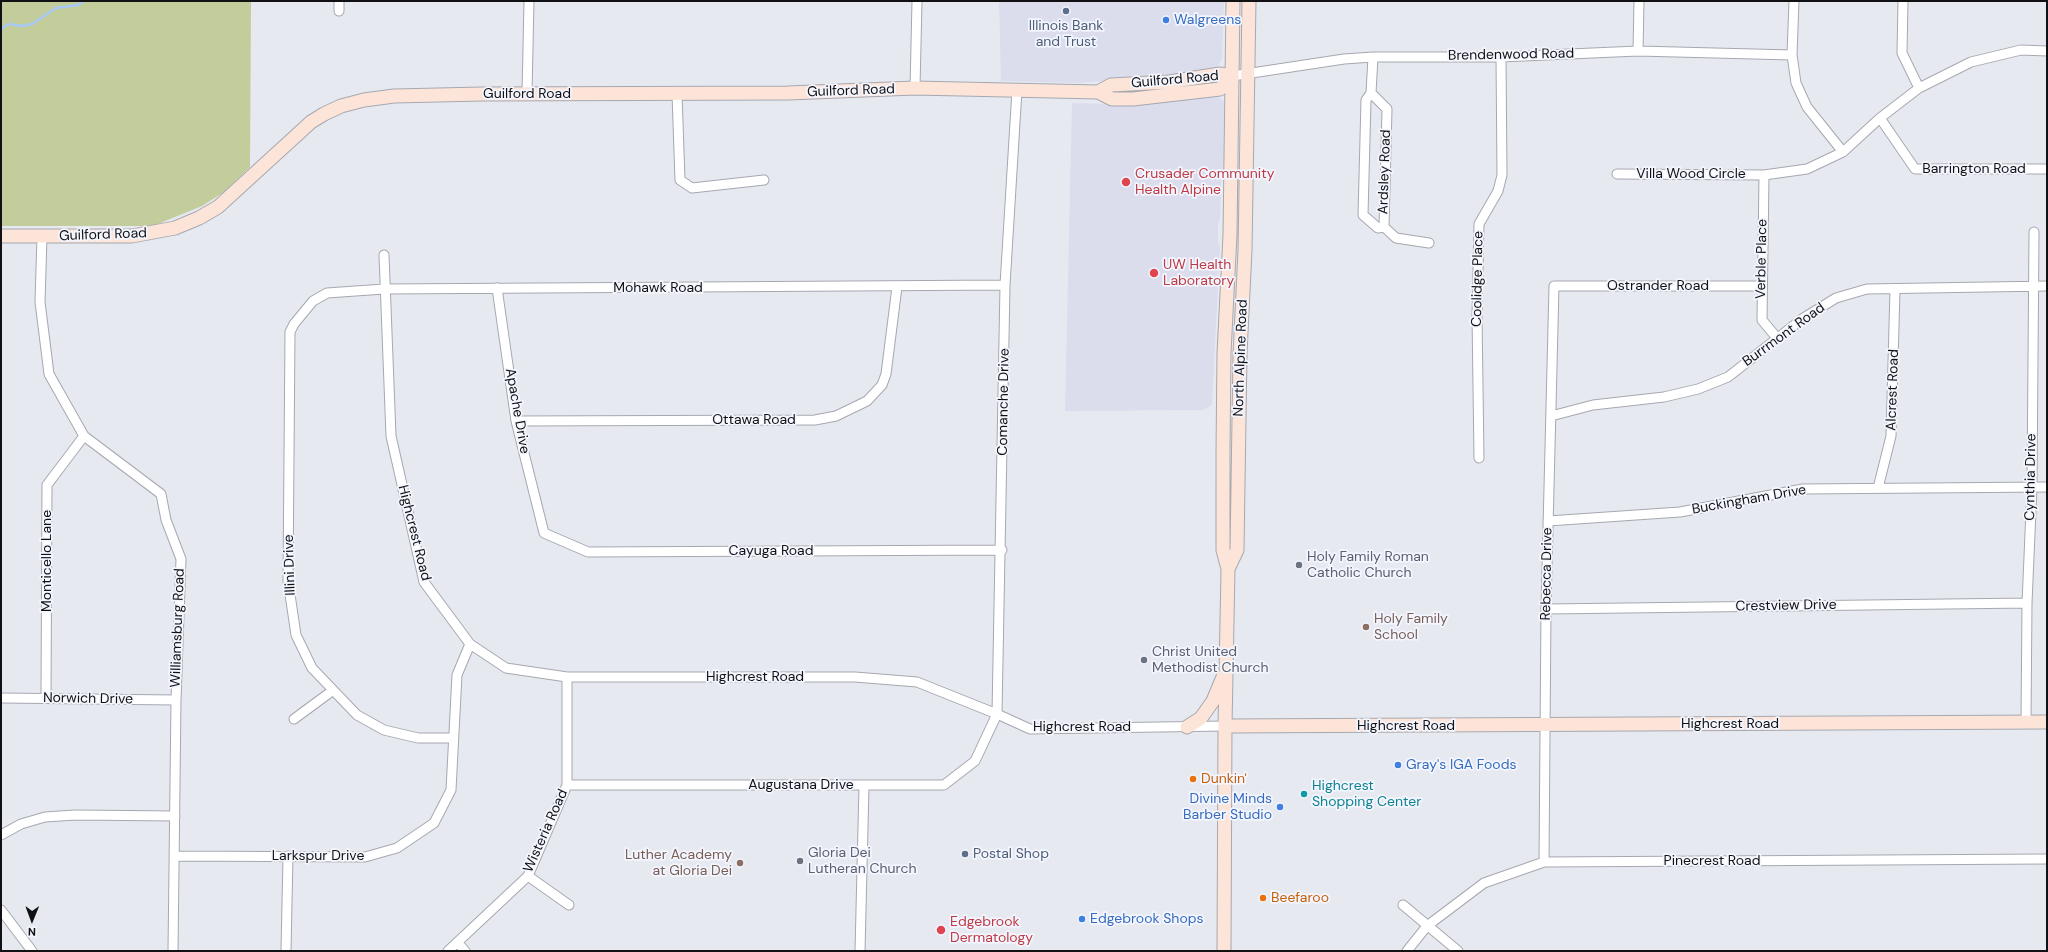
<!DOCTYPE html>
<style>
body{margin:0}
#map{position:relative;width:2048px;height:952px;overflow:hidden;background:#e7e9f1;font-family:"DM Sans",sans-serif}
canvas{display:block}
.frame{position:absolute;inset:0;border:2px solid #111114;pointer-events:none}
.north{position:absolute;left:12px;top:900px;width:40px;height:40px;-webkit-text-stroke:3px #f4f6ff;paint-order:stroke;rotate:181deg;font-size:11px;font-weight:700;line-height:16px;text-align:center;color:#111114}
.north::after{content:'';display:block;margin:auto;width:14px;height:18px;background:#111114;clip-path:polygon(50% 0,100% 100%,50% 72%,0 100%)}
</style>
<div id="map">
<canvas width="2048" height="952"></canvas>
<div class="frame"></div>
<div class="north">N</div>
</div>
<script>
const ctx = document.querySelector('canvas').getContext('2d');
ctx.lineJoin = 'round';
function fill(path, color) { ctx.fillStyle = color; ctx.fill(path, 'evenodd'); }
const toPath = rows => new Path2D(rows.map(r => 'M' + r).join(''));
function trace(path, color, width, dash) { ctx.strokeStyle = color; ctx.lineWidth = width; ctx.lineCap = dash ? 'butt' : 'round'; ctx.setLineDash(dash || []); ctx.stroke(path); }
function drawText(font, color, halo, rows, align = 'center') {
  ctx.font = font + ' "DM Sans",sans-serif'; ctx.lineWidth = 3.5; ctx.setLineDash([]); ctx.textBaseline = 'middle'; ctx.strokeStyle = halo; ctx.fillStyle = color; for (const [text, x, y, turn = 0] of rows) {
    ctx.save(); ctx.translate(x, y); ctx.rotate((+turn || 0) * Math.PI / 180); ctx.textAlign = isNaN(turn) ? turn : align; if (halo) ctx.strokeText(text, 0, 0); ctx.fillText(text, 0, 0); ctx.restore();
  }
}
fill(toPath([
 [999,1,1224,1,1222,59,1217,68,1211,72,1079,83,1001,81],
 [1215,96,1223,100,1226,107,1225,158,1221,184,1220,219,1218,223,1218,242,1220,246,1212,405,1203,410,1065,411,1072,103,1110,104]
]), '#dbdded');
fill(toPath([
 [1,1,251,1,250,167,224,192,202,206,153,226,1,226]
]), '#c3cd9b');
trace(toPath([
 [1,31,2,28,9,24,22,26,32,24,56,8,78,5,83,1]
]), '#a9c9f6', 2.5);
const street = toPath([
 [1794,1,1792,55,1796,83,1807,107,1843,152],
 [1903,1,1902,53,1919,88],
 [339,11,339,1],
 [1638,51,1639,1],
 [1232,76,1344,59,1373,57,1501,57,1638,51,1792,55],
 [915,88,917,1],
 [1371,93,1387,109,1384,227,1378,228,1363,215,1366,100,1371,93,1373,57],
 [527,94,529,1],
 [677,94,680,180,692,188,764,180],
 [1880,118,1915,169,2047,169],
 [1617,174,1764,175,1807,169,1843,152,1880,118,1919,88,1971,62,2021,50,2047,51],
 [1764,175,1762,320,1777,338],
 [1384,227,1396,238,1429,243],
 [42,237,40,302,49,374,84,436,161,494,166,520,181,559,176,700,173,951],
 [384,255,391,436,424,582,470,644,506,668,567,677,855,677,917,682,997,714,1030,729,1225,726],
 [497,288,516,421,544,533,588,552,1002,550],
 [1551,416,1593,405,1664,397,1698,389,1728,377,1802,319,1836,298,1867,289,2047,286],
 [516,421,815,420,836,416,867,401,882,385,886,374,897,287],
 [1479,458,1477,316,1479,224,1498,191,1502,175,1501,57],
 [1878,488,1891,436,1895,289],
 [1548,521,1680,512,1803,489,2047,487],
 [1546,609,2027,603],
 [1,698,176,700],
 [46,698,47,485,84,436],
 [294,719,332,691],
 [2026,722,2027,603,2032,487,2034,232],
 [452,738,418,738,384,730,357,715,312,668,296,635,288,581,290,332,294,324,313,301,327,293,384,289,1005,285],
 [567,785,944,785,975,761,997,714,1005,285,1017,90],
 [1,835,21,824,45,817,75,815,175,816],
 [175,856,365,857,397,848,434,823,451,790,457,675,470,644],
 [1544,862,1546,609,1554,286,1761,286],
 [528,876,569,905],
 [1403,905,1458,951],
 [1,910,32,951],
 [458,943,465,951],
 [286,951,288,856],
 [448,951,528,876,567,785,567,677],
 [860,951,864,786],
 [1407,951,1427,926,1484,883,1544,862,2047,859]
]);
const secondary = toPath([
 [1098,92,1111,85,1169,82,1220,74,1232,76],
 [1,236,132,236,175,228,199,218,218,207,311,122,324,114,341,106,364,100,394,96,482,94,788,93,915,88,1098,92,1112,99,1133,99,1220,89,1232,76],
 [1228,569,1237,550,1240,354,1245,250,1249,1],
 [1225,726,2047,722],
 [1187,727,1201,718,1213,701,1223,677],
 [1224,951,1225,726,1228,569,1223,550,1223,452,1224,353,1230,235,1233,1]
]);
trace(street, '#a6a8b0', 11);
trace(secondary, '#a6a8b0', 15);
trace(street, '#fff', 9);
trace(secondary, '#fce4d8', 13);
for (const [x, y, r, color] of [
 [1066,11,4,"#5c6f8a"],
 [1166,20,4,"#3f7fe0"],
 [1126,182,5,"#e0444e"],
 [1154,273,5,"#e0444e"],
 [1299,565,4,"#6b7280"],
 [1366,627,4,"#8d6e63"],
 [1144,660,4,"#6b7280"],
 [1398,765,4,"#3f7fe0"],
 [1193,779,4,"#e8710a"],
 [1304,794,4,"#0f9aa8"],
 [1280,807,4,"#3f7fe0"],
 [965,854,4,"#5c6f8a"],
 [800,861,4,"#6b7280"],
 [740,863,4,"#8d6e63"],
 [1263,898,4,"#e8710a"],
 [1082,919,4,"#3f7fe0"],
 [941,930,5,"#e0444e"]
]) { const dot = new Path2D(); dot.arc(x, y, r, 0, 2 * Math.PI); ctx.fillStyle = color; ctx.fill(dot); trace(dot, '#f4f6ff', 1.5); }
drawText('14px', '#366cbe', '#f4f6ff', [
 ["Walgreens",1174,20],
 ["Gray's IGA Foods",1406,765],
 ["Divine Minds",1272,799,"right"],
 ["Barber Studio",1272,815,"right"],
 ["Edgebrook Shops",1090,919]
], 'left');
drawText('14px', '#4e5e75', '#f4f6ff', [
 ["Illinois Bank",1066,26],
 ["and Trust",1066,42],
 ["Postal Shop",973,854,"left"]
]);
drawText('14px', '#111114', '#f4f6ff', [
 ["Brendenwood Road",1511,55,-1],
 ["Guilford Road",1175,80,-5],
 ["Guilford Road",851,91,-2],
 ["Guilford Road",527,94],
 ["Barrington Road",1974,169],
 ["Ardsley Road",1385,172,-88],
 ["Villa Wood Circle",1691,174],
 ["Guilford Road",103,235,-2],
 ["Verble Place",1762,259,-89],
 ["Coolidge Place",1478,279,-89],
 ["Ostrander Road",1658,286],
 ["Mohawk Road",658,288],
 ["Burrmont Road",1784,335,-36],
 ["North Alpine Road",1241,358,-88],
 ["Alcrest Road",1893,390,-88],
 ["Comanche Drive",1004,402,-89],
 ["Apache Drive",517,411,80],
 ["Ottawa Road",754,420],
 ["Cynthia Drive",2031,477,-89],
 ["Buckingham Drive",1749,500,-10],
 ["Highcrest Road",414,533,76],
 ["Cayuga Road",771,551],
 ["Monticello Lane",47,561,-90],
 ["Illini Drive",290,565,-92],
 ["Rebecca Drive",1547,574,-89],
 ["Crestview Drive",1786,606,-1],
 ["Williamsburg Road",178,628,-88],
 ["Highcrest Road",755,677],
 ["Norwich Drive",88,699,1],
 ["Highcrest Road",1730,724],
 ["Highcrest Road",1406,726],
 ["Highcrest Road",1082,727],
 ["Augustana Drive",801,785],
 ["Wisteria Road",546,831,-66],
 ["Larkspur Drive",318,856],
 ["Pinecrest Road",1712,861]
]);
drawText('14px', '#be3a42', '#f4f6ff', [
 ["Crusader Community",1135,174],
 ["Health Alpine",1135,190],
 ["UW Health",1163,265],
 ["Laboratory",1163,281],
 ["Edgebrook",950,922],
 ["Dermatology",950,938]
], 'left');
drawText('14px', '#5b616d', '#f4f6ff', [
 ["Holy Family Roman",1307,557],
 ["Catholic Church",1307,573],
 ["Christ United",1152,652],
 ["Methodist Church",1152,668],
 ["Gloria Dei",808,853],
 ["Lutheran Church",808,869]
], 'left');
drawText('14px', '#785e54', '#f4f6ff', [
 ["Holy Family",1374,619],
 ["School",1374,635],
 ["Luther Academy",732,855,"right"],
 ["at Gloria Dei",732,871,"right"]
], 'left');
drawText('14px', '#c56008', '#f4f6ff', [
 ["Dunkin'",1201,779],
 ["Beefaroo",1271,898]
], 'left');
drawText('14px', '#0d838f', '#f4f6ff', [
 ["Highcrest",1312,786],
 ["Shopping Center",1312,802]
], 'left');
</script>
